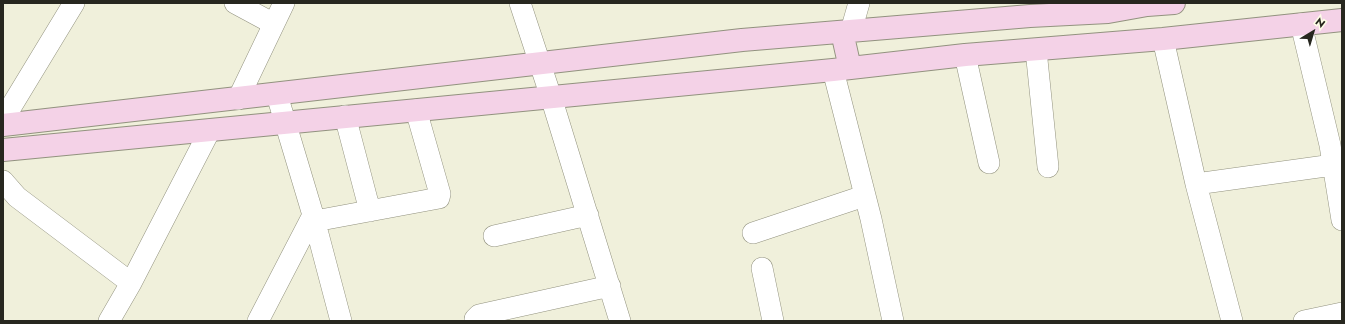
<!DOCTYPE html>
<style>
body{margin:0}
#map{position:relative;width:1345px;height:324px;overflow:hidden;background:#f0f0db;font-family:Jost,sans-serif}
canvas{display:block}
.frame{position:absolute;inset:0;border:4px solid #27271f;pointer-events:none}
.north{position:absolute;left:1293px;top:12px;width:40px;height:40px;-webkit-text-stroke:3px #fefee8;paint-order:stroke;rotate:38deg;font-size:11px;font-weight:700;line-height:16px;text-align:center;color:#27271f}
.north::after{content:'';display:block;margin:auto;width:14px;height:18px;background:#27271f;clip-path:polygon(50% 0,100% 100%,50% 72%,0 100%)}
</style>
<div id="map">
<canvas width="1345" height="324"></canvas>
<div class="frame"></div>
<div class="north">N</div>
</div>
<script>
const ctx = document.querySelector('canvas').getContext('2d');
ctx.lineJoin = 'round';
const toPath = rows => new Path2D(rows.map(r => 'M' + r).join(''));
function trace(path, color, width, dash) { ctx.strokeStyle = color; ctx.lineWidth = width; ctx.lineCap = dash ? 'butt' : 'round'; ctx.setLineDash(dash || []); ctx.stroke(path); }
const street = toPath([
 [235,3,274,24],
 [520,3,551,97,620,321],
 [1301,24,1330,145,1342,220],
 [851,31,859,3],
 [1163,39,1196,184,1232,321],
 [1036,50,1048,167],
 [965,55,989,163],
 [833,70,871,219,893,321],
 [277,95,313,215,341,321],
 [238,99,284,3],
 [345,116,370,211],
 [3,120,74,3],
 [3,181,17,197,131,283],
 [1196,184,1333,165],
 [315,221,439,198,440,194,416,110],
 [753,233,864,196],
 [494,236,588,215],
 [762,268,773,321],
 [109,321,131,283,210,130],
 [258,321,313,215],
 [475,321,475,319,479,315,610,286],
 [1304,321,1342,313]
]);
const secondary = toPath([
 [842,32,850,68],
 [3,125,742,40,1030,16,1108,12,1147,5,1174,3],
 [3,150,833,70,965,55,1163,39,1342,20]
]);
trace(street, '#92927f', 22);
trace(secondary, '#92927f', 24);
trace(street, '#fff', 21);
trace(secondary, '#f4d2e7', 22);
</script>
